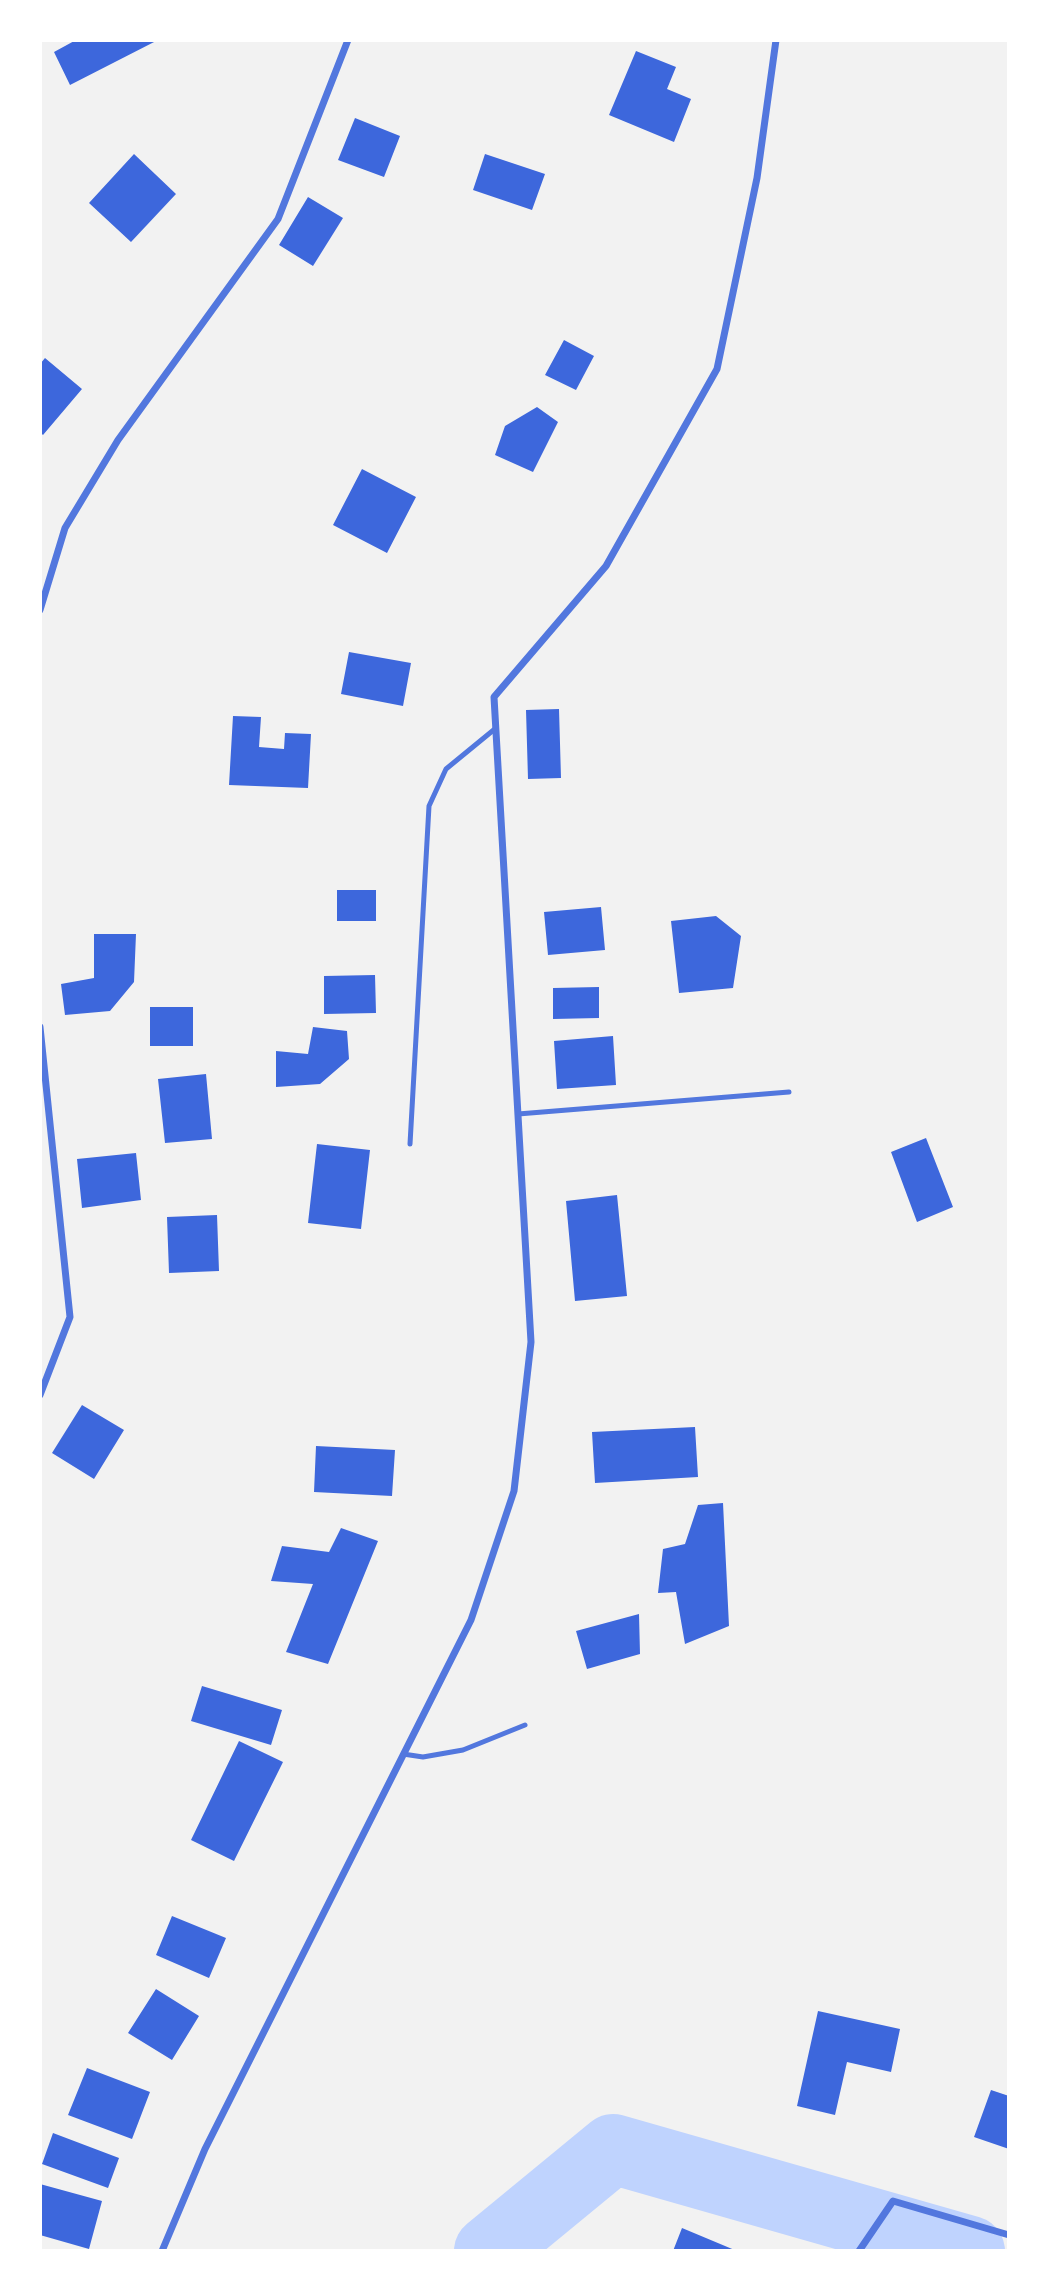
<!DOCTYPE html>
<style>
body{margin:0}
#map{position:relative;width:1049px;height:2291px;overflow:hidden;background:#f2f2f2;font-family:"Roboto Condensed",sans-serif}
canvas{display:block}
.frame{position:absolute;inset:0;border:42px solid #fff;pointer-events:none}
</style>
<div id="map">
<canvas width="1049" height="2291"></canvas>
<div class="frame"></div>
</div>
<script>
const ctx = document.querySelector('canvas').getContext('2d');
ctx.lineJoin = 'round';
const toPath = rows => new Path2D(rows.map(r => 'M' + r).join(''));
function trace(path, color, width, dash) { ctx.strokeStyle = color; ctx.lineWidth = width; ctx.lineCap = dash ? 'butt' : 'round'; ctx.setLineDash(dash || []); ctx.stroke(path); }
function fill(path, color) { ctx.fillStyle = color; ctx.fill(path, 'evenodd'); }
trace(toPath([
 [489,2251,613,2149,970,2251]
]), '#bfd3fe', 70);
fill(toPath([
 [76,40,158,40,70,85,54,52],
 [636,51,676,67,667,89,691,99,674,142,609,115],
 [355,118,400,136,384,177,338,160],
 [134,154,176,194,131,242,89,203],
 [485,154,545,174,532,210,473,190],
 [308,197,343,218,313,266,279,245],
 [564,340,594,356,576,390,545,375],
 [45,358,82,389,43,435,40,432,40,364],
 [537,407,558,422,533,472,495,455,505,426],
 [362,469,416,497,387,553,333,525],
 [349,652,411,663,403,706,341,694],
 [559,709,561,778,528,779,526,710],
 [233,716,261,717,259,747,284,749,285,733,311,734,308,788,229,785],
 [337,890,376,890,376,921,337,921],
 [601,907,605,950,548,955,544,912],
 [716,916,741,936,733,988,679,993,671,921],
 [94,934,136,934,134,982,110,1011,65,1015,61,984,94,978],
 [375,975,376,1013,324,1014,324,976],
 [599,987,599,1018,553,1019,553,988],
 [150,1007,193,1007,193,1046,150,1046],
 [313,1027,347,1031,349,1059,320,1084,276,1087,276,1051,308,1054],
 [613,1036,616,1085,557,1089,554,1041],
 [206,1074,212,1139,165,1143,158,1079],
 [926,1138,953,1207,917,1222,891,1152],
 [317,1144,370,1150,361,1229,308,1223],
 [136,1153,141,1200,82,1208,77,1159],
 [617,1195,627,1296,575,1301,566,1201],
 [217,1215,219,1271,169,1273,167,1217],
 [82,1405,124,1430,94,1479,52,1453],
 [695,1427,698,1477,595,1483,592,1432],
 [316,1446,395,1450,392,1496,314,1492],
 [723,1503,729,1626,685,1644,676,1592,658,1593,663,1549,685,1544,698,1505],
 [341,1528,378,1541,328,1664,286,1652,313,1584,271,1581,282,1546,329,1552],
 [639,1614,640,1654,587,1669,576,1631],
 [202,1686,282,1710,271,1745,191,1721],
 [239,1741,283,1762,234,1861,191,1840],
 [172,1916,226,1938,209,1978,156,1955],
 [156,1989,199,2016,172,2060,128,2033],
 [818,2011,900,2029,891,2072,847,2062,835,2115,797,2106],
 [87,2068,150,2092,132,2139,68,2115],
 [991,2090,1009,2096,1009,2149,974,2137],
 [53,2133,119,2158,108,2188,42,2164],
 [40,2184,102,2201,89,2249,40,2235],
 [682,2228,737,2251,673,2251]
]), '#3d67dc');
trace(toPath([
 [518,1114,789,1092],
 [410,1144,429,806,446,769,496,728],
 [403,1754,423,1757,463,1750,525,1725]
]), '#5277de', 5);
trace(toPath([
 [40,610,65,528,118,440,278,219,348,40],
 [40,1027,70,1317,40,1395],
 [162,2251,205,2149,471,1620,514,1491,531,1342,494,697,606,566,717,369,757,178,776,40],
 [859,2251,893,2201,1009,2235]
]), '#5277de', 7);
</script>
